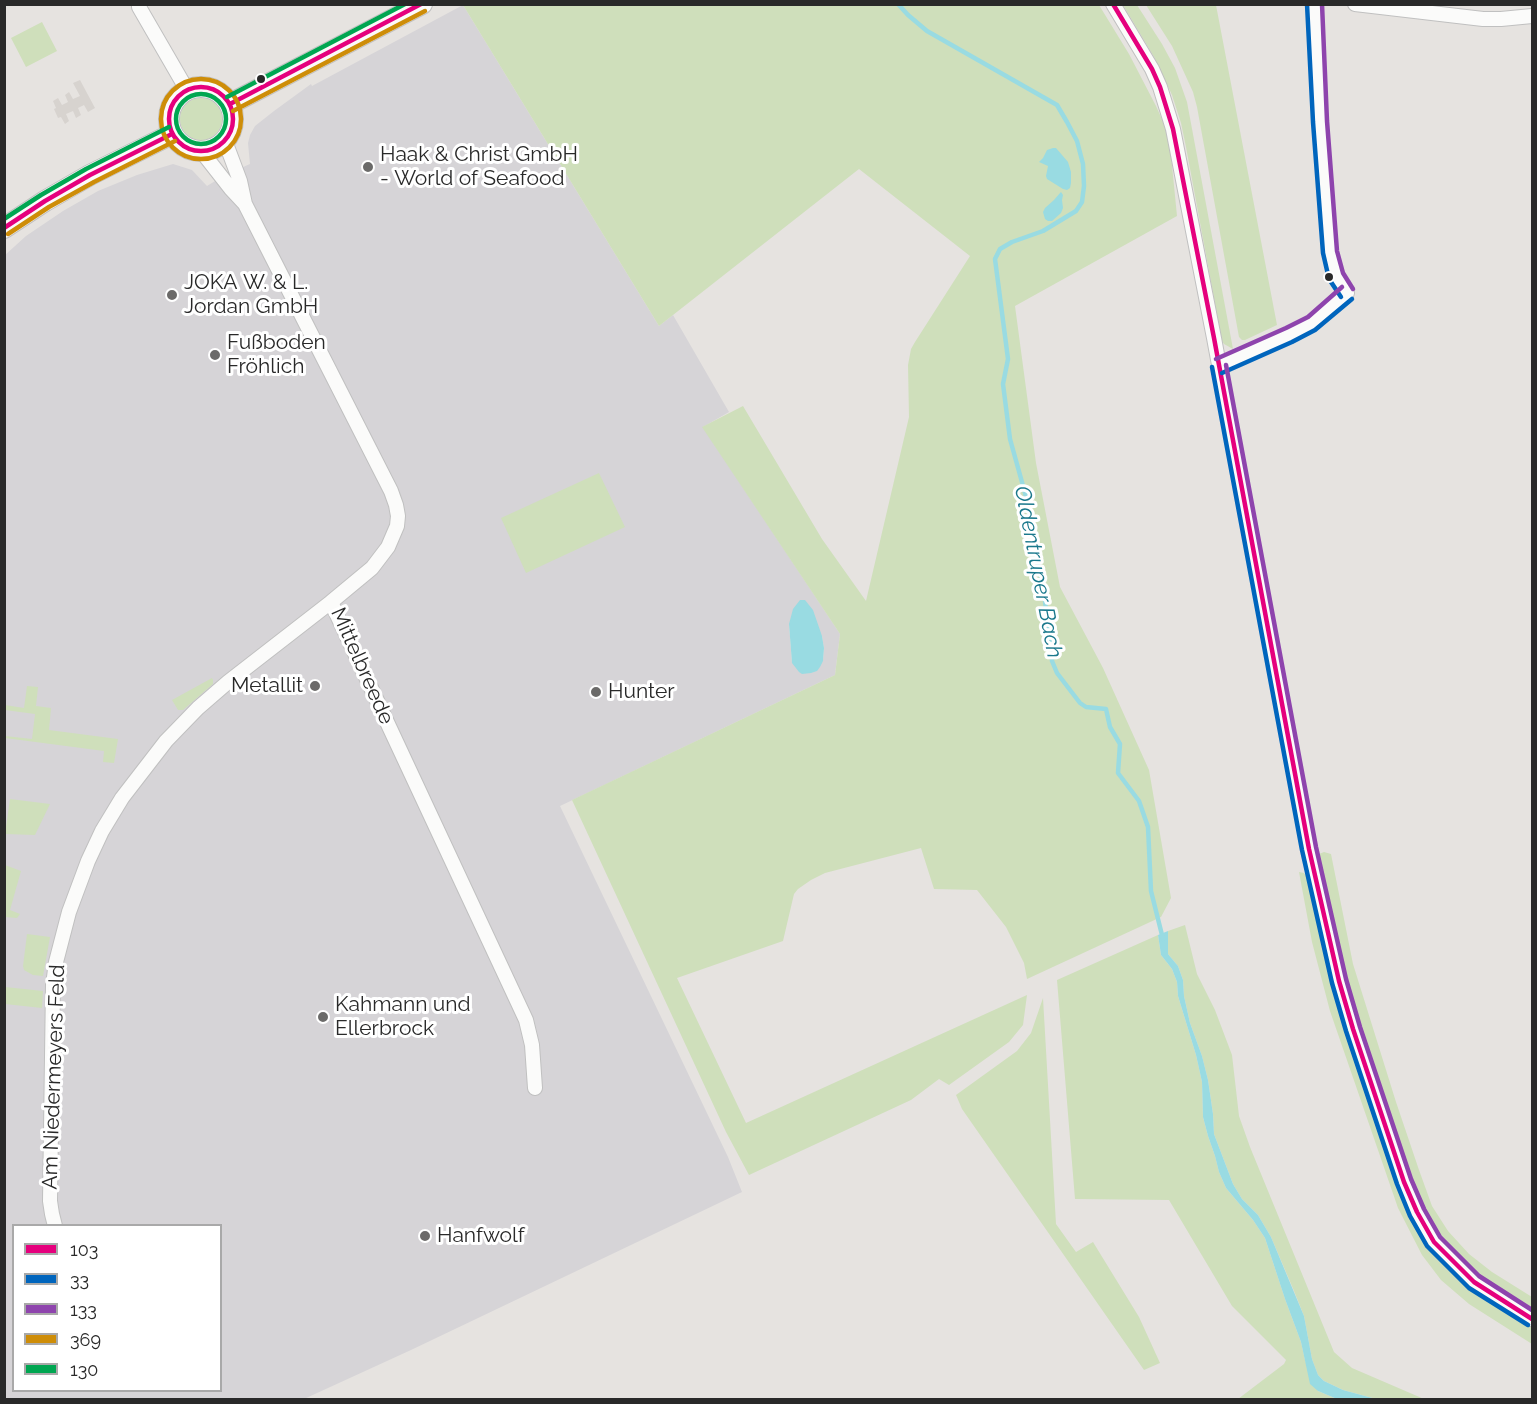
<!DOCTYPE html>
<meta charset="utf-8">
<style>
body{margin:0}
#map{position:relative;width:1537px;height:1404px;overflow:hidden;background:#e6e3e0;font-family:Raleway,sans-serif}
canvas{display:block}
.frame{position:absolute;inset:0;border:6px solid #292929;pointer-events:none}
.legend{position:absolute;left:12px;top:1224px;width:210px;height:168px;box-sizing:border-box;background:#fff;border:2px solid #a9a9a9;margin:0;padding:8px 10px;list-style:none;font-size:18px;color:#292929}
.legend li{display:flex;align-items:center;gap:12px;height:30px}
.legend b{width:30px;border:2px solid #a9a9a9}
</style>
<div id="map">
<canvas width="1537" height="1404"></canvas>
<div class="frame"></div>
<ul class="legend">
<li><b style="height:8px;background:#e5007d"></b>103</li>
<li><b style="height:8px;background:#0065bd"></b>33</li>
<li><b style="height:8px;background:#8e44ad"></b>133</li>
<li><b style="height:8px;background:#ce8d08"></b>369</li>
<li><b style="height:8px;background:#00a651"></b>130</li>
</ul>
</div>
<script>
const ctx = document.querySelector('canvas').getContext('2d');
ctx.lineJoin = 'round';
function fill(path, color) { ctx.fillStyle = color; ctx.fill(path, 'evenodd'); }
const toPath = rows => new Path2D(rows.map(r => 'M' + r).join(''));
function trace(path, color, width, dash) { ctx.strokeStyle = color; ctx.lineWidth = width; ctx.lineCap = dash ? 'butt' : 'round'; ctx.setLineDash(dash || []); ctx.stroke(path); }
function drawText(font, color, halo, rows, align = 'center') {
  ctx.font = font + ' Raleway,sans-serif'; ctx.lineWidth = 6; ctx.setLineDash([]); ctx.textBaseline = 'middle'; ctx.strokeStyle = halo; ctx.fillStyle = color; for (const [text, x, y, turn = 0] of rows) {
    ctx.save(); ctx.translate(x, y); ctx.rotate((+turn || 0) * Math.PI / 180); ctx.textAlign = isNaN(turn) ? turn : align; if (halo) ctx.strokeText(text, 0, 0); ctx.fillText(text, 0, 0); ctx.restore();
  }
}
fill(toPath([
 [463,5,659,326,673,315,729,412,703,427,840,634,835,675,560,806,728,1157,742,1192,411,1350,304,1399,5,1399,4,256,26,236,63,211,98,191,137,175,173,164,192,170,207,186,225,175,250,164,248,143,250,135,255,126,274,111,311,84,312,86],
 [789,624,822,636,824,648,823,661,792,663],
 [14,1226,220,1226,220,1390,14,1390]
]), '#d6d4d7');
fill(toPath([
 [465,4,1099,5,1129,54,1156,106,1169,135,1177,216,1015,306,1036,463,1060,587,1103,668,1149,770,1171,898,1161,917,1027,979,1024,963,1006,927,977,890,934,889,921,848,825,873,811,880,798,889,794,894,783,941,677,978,746,1123,1027,995,1023,1025,1009,1042,949,1085,939,1079,911,1100,749,1175,726,1132,572,800,835,675,840,634,702,427,743,406,822,539,866,601,909,417,908,365,911,349,915,342,970,256,859,169,659,326,463,5],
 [1123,5,1137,5,1162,44,1175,68,1187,102,1233,349,1224,344,1222,341,1186,147,1181,123,1172,95,1154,57],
 [1146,5,1216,5,1277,325,1245,340,1242,340,1239,337,1197,107,1193,92,1172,46],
 [42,22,57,51,26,67,11,38],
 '180 119a21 21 0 1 1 42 0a21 21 0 1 1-42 0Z',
 [599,473,625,527,526,573,501,518],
 [212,678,213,680,213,684,183,710,178,710,172,700],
 [27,686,38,687,36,706,51,708,49,730,118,739,114,763,103,762,104,751,5,738,5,736,32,739,35,714,5,710,5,705,24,708],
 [10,799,50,804,35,835,5,834],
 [1324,852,1331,854,1353,964,1396,1102,1419,1170,1432,1206,1448,1231,1469,1254,1492,1272,1532,1297,1532,1306,1530,1308,1497,1290,1465,1265,1440,1236,1424,1210,1411,1180,1356,1012,1335,941,1319,854],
 [5,865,21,871,10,910,20,914,17,918,5,917],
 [1299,872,1304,873,1309,879,1340,1013,1397,1184,1404,1203,1415,1225,1429,1247,1456,1276,1485,1299,1532,1327,1532,1344,1469,1304,1441,1280,1422,1255,1398,1208,1330,1011,1312,942],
 [1185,925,1197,974,1215,1010,1232,1055,1239,1116,1250,1147,1334,1352,1352,1368,1424,1399,1376,1399,1343,1390,1324,1381,1318,1375,1312,1359,1304,1316,1294,1291,1271,1237,1258,1215,1242,1199,1233,1184,1214,1134,1213,1114,1208,1080,1202,1056,1190,1023,1184,996,1183,980,1178,966,1168,954,1168,931],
 [27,934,50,937,43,976,33,975,24,970,23,966],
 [1158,935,1161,955,1172,969,1177,982,1178,996,1196,1055,1202,1082,1203,1117,1208,1136,1215,1156,1219,1172,1226,1188,1253,1220,1265,1238,1285,1299,1301,1342,1305,1360,1318,1391,1337,1399,1238,1399,1284,1364,1286,1360,1232,1306,1169,1200,1075,1199,1057,980],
 [5,987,43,991,42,1008,5,1004],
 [1043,998,1056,1224,1076,1252,1093,1242,1139,1317,1160,1363,1144,1370,962,1109,956,1095,1017,1051,1031,1033]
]), '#cfdfbb');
fill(toPath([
 [80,80,95,108,88,112,84,105,78,108,81,115,76,118,73,111,66,114,69,121,65,124,61,117,58,118,54,109,56,108,53,101,58,98,62,105,68,102,65,95,69,92,73,99,80,96,73,83]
]), '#d7d3cf');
fill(toPath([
 [1053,148,1056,148,1068,162,1071,172,1071,183,1070,188,1067,190,1063,189,1047,179,1046,176,1048,166,1039,162,1043,158,1047,150],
 [1061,192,1063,195,1062,200,1063,208,1061,213,1052,221,1048,221,1045,219,1043,212,1045,208,1054,200,1060,193],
 [800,600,805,600,813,610,822,636,824,648,823,661,820,667,817,671,811,673,802,674,799,672,792,663,789,624,793,609],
 [1168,931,1168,954,1178,966,1183,980,1184,996,1190,1023,1202,1056,1208,1080,1213,1114,1214,1134,1233,1184,1242,1199,1258,1215,1271,1237,1304,1316,1312,1359,1318,1375,1324,1381,1343,1390,1376,1399,1337,1399,1318,1391,1310,1384,1301,1342,1285,1299,1265,1238,1253,1220,1226,1188,1219,1172,1215,1156,1208,1136,1203,1117,1202,1082,1196,1055,1178,996,1177,982,1172,969,1161,955,1158,935]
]), '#99dbe2');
trace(toPath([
 [898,4,908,15,927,31,1057,105,1067,122,1077,141,1083,164,1084,186,1082,202,1076,211,1043,231,1012,242,1000,249,995,259,1008,359,1003,384,1010,439,1030,511,1035,552,1044,589,1047,622,1051,638,1052,661,1057,673,1080,703,1086,707,1106,709,1110,727,1120,744,1118,773,1139,801,1148,827,1151,891,1163,939]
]), '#99dbe2', 4.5);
const street = toPath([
 [1113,4,1152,69,1160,87,1173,129,1214,338,1309,849,1339,981,1353,1029,1404,1182,1417,1212,1434,1242,1461,1270,1474,1282,1532,1319],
 [1355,4,1483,19,1501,19,1532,16],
 [139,7,187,90],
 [225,141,240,181,245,204],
 [202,152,231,189,245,204,391,491,396,505,398,516,397,526,388,547,372,568,331,602,526,1020,532,1045,535,1088],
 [1219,366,1289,335,1312,323,1326,312,1347,293,1336,276,1330,252,1320,121,1314,4],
 [55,1226,52,1214,50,1201,53,985,56,962,69,912,88,861,102,831,122,798,166,741,198,708,228,682,331,602]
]);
const secondary = toPath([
 '169 119a32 32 0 1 1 64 0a32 32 0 1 1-64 0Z',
 [230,104,422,4],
 [4,228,45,201,90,175,172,134]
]);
trace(street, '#c0c0c0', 16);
trace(secondary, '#c0c0c0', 22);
trace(street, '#fbfbfa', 14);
trace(secondary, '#fbfbfa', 20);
trace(toPath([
 [1113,4,1152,69,1160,87,1173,129,1214,338,1309,849,1339,981,1353,1029,1404,1182,1417,1212,1434,1242,1474,1282,1532,1319],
 '169 119a32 32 0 1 1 64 0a32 32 0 1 1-64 0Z',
 [230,104,421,4],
 [4,228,45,201,90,175,172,134]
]), '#e5007d', 4.5);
trace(toPath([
 [1307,4,1313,122,1323,253,1329,279,1341,297],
 [1212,367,1302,850,1332,983,1346,1031,1397,1184,1410,1216,1427,1246,1469,1288,1528,1325],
 [1222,373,1292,342,1315,330,1352,299]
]), '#0065bd', 4.5);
trace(toPath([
 [1322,4,1327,121,1337,251,1343,273,1353,289],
 [1216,359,1286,328,1308,317,1342,287],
 [1226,365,1316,847,1346,979,1360,1027,1411,1179,1424,1209,1440,1237,1479,1276,1532,1310]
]), '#8e44ad', 4.5);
trace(toPath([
 '161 119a40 40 0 1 1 80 0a40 40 0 1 1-80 0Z',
 [233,111,425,11],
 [8,234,49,207,94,182,175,141]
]), '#ce8d08', 4.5);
trace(toPath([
 '176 119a25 25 0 1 1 50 0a25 25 0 1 1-50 0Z',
 [227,97,405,4],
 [4,219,41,195,86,169,169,127]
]), '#00a651', 4.5);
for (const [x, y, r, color] of [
 [261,79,5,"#292929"],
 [368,167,6,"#6b6a69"],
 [1329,277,5,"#292929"],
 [172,295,6,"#6b6a69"],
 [215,355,6,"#6b6a69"],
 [315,686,6,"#6b6a69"],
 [596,692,6,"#6b6a69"],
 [323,1017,6,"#6b6a69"],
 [425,1236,6,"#6b6a69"]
]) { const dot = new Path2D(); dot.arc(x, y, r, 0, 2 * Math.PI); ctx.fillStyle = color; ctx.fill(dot); trace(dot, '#fff', 2); }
drawText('21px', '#292929', '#fff', [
 ["Haak & Christ GmbH",380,155],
 ["- World of Seafood",380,179],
 ["JOKA W. & L.",184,283],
 ["Jordan GmbH",184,307],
 ["Fußboden",227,343],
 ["Fröhlich",227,367],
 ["Metallit",303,686,"right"],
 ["Hunter",608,692],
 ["Kahmann und",335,1005],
 ["Ellerbrock",335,1029],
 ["Hanfwolf",437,1236]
], 'left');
drawText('21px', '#292929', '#fff', [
 ["Mittelbreede",362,666,66],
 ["Am Niedermeyers Feld",54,1077,-88]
]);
drawText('italic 22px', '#1a788c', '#fff', [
 ["Oldentruper Bach",1038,572,79]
]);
</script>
